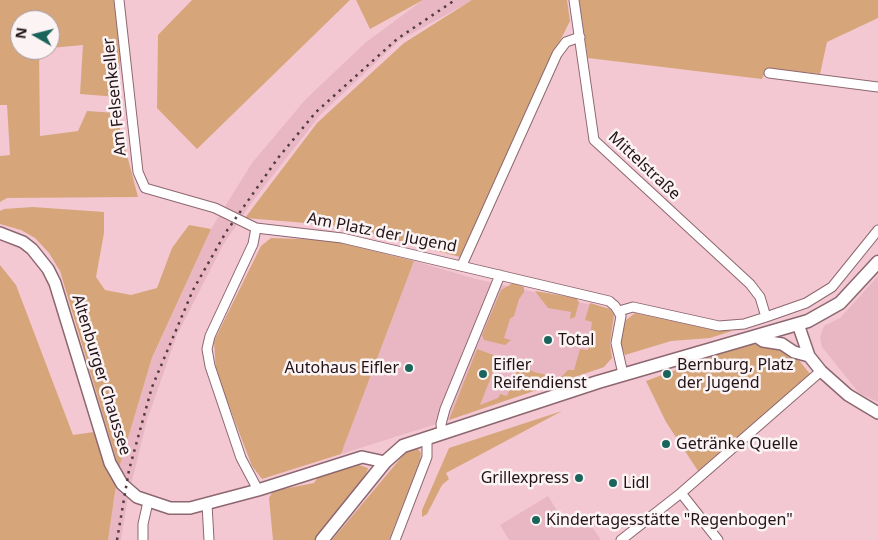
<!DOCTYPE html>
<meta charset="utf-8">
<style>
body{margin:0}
#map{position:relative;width:878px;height:540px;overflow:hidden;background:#f3c8d2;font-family:"Noto Sans",sans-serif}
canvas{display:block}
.north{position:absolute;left:10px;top:10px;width:50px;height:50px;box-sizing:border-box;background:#fcf3f5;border:1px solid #a5999c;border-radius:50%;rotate:278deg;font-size:14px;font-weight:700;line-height:20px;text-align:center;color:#221317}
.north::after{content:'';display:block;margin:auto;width:18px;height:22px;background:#1b645b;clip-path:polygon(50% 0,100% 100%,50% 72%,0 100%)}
</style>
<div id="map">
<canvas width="878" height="540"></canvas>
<div class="north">N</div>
</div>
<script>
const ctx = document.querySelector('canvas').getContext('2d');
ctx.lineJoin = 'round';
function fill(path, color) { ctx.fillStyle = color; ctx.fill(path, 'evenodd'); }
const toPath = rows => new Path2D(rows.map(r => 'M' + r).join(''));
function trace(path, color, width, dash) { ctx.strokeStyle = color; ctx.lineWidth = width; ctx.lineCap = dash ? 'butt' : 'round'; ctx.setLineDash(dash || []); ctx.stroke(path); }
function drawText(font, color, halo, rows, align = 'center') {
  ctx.font = font + ' "Noto Sans",sans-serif'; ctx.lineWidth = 5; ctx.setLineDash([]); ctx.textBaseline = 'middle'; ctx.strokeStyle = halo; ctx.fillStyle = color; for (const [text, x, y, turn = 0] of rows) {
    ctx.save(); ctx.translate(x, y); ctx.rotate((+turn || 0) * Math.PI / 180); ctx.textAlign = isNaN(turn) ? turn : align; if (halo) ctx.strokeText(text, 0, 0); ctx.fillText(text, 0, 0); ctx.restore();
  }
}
fill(toPath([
 [423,0,473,0,400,40,321,114,252,202,223,245,177,335,147,420,128,497,121,540,108,540,119,468,152,359,211,229,252,163,305,100,365,43],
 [414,261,476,279,610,309,604,367,449,420,341,454],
 [878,276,878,402,859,393,822,347,820,337,824,326,840,318],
 [548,496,566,525,583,514,601,540,509,540,500,525]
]), '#e9b7c3');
fill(toPath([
 [0,0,115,0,121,41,118,97,80,94,83,45,50,48,50,20,20,20,20,50,39,50,40,136,78,131,87,111,116,113,138,197,7,198,0,202,0,156,10,155,7,105,0,105],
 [192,0,350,0,197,149,157,108,158,35],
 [356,0,423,0,370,29],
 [472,0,567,0,570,21,549,63,460,257,343,226,245,218,317,123,404,43],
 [579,0,878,0,878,18,827,42,820,74,767,68,762,79,588,58],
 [33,207,104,212,104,233,96,277,105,290,131,295,157,288,172,248,189,225,211,229,152,358,119,468,60,271,49,253,35,238,21,230,0,224,0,211,4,209],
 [271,238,329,240,414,261,341,454,262,479,252,466,216,372,214,341,261,246],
 [0,265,16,285,73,435,94,432,105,466,116,486,108,540,0,540],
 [513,283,524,287,524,292,519,299,514,316,510,319,504,338,511,340,505,345,484,340,482,335,501,290],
 [535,291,576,298,579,302,575,317,570,319,571,312,548,308],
 [590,303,610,309,614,315,610,343,612,358,604,367,449,420,477,349,499,357,480,405,498,398,500,394,507,396,518,369,511,366,514,360,534,372,560,378,568,370,574,370,580,349,588,350,592,322,585,320],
 [635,313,714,330,732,331,710,338,671,341,625,355,620,343,626,320],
 [746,344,771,345,797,358,811,375,700,474,666,422,646,381],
 [562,411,446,473,449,479,442,485,427,514,422,517,422,510,449,448],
 [413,449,418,449,421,453,420,461,389,540,332,540,405,453],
 [359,465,368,468,366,475,315,540,273,540,269,498,273,491,314,483,318,477]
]), '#d6a67a');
const minor = toPath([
 [119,0,138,172,145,188,215,208,256,228,342,238,609,301,615,306,621,316,616,343,623,374],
 [574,0,594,140,750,284,760,297,766,317],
 [769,73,878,87],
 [256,228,253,244,210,336,207,349,210,366,241,458,258,490],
 [462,265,557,54,566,42,580,37],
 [619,311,633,307,719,326,744,324,766,317,806,303,832,287,878,230],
 [442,432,441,424,445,409,500,275],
 [681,493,718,540],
 [207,504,209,540],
 [143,540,143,524,148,502],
 [395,540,427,457,427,437],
 [621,540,681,493,821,371]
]);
const tertiary = toPath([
 [0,233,23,242,32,249,48,269,55,283,110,463,122,484,137,497,170,508,190,508,258,490,362,457,385,462],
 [798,324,809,356,821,371,848,395,878,413],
 [756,336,763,341,782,344,794,352,809,356]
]);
const secondary = toPath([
 [322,540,385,462,403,446,598,382,808,321,840,303,878,262]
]);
trace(minor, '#8d6770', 11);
trace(tertiary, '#8d6770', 14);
trace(secondary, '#8d6770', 15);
trace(minor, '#fff', 9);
trace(tertiary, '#fff', 11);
trace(secondary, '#fff', 12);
trace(toPath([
 [117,540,129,470,152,387,193,290,226,232,278,158,316,112,397,39,455,0]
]), '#513c41', 2.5, [2.5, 5]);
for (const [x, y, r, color] of [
 [548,340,5,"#1b645b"],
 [409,368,5,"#1b645b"],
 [483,374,5,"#1b645b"],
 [667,374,5,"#1b645b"],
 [666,444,5,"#1b645b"],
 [579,478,5,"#1b645b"],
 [613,483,5,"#1b645b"],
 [536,520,5,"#1b645b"]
]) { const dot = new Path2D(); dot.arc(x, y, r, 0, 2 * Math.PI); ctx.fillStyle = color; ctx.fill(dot); trace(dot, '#fcf3f5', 2); }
drawText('16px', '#221317', '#fcf3f5', [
 ["Am Felsenkeller",115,97,-96],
 ["Mittelstraße",644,166,43],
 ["Am Platz der Jugend",382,233,11],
 ["Altenburger Chaussee",101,375,73]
]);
drawText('16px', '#221317', '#fcf3f5', [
 ["Total",558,340],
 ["Eifler",493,365],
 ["Reifendienst",493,383],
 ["Bernburg, Platz",677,365],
 ["der Jugend",677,383],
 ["Autohaus Eifler",399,368,"right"],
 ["Getränke Quelle",676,444],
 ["Grillexpress",569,478,"right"],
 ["Lidl",623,483],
 ["Kindertagesstätte \"Regenbogen\"",546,520]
], 'left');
</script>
